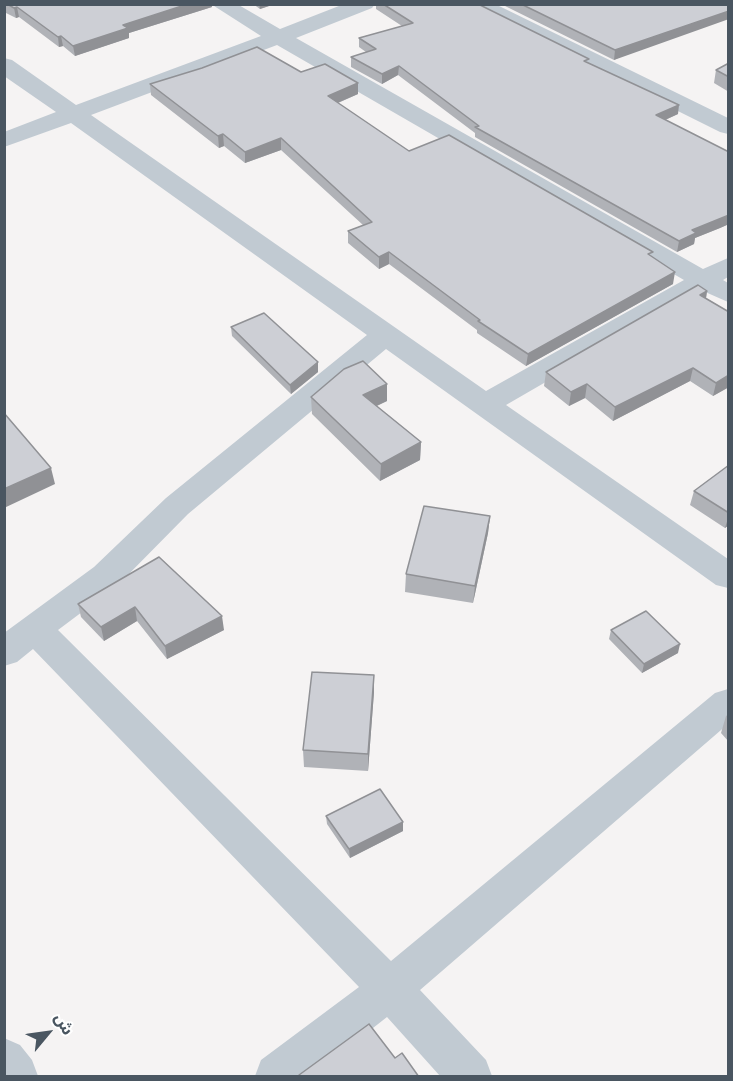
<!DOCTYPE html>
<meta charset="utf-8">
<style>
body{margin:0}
#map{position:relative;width:733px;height:1081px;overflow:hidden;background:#f5f3f3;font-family:"Fira Sans Condensed","Noto Sans Arabic",sans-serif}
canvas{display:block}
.frame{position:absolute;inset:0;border:6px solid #4a5661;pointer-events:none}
.north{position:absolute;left:18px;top:1003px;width:60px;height:60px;-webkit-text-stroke:4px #fff;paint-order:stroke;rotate:61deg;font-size:16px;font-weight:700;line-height:24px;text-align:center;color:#4a5661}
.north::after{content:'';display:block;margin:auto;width:21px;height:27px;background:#4a5661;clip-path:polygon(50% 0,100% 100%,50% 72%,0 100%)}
</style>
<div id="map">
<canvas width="733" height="1081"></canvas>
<div class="frame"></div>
<div class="north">ش</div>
</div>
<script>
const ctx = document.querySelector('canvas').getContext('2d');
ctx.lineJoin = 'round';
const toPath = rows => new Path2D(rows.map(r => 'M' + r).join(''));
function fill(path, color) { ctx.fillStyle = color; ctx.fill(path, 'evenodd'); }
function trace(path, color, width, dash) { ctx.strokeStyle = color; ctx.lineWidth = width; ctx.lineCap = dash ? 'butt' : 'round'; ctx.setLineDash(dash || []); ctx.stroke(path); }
fill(toPath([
 [211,4,237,4,280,29,344,4,375,4,372,8,296,38,703,269,728,258,728,277,723,280,728,283,728,302,703,291,506,405,728,559,728,588,716,585,386,349,188,514,118,585,58,630,391,961,715,693,728,689,728,724,420,990,486,1060,492,1076,440,1076,387,1017,312,1076,255,1076,261,1060,359,987,33,649,17,662,4,666,4,633,94,567,166,498,367,335,71,123,4,147,4,132,56,112,4,76,4,58,12,60,76,105,261,36,211,4],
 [277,45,684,280,486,391,91,115,277,45],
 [468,4,495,4,728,118,728,134,720,132,471,8,468,4],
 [4,1038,20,1045,32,1060,38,1076,4,1076,4,1038]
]), '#c1cad2');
fill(toPath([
 [4,4,211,4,212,7,129,33,129,38,75,56,63,46,59,47,19,17,16,18,4,12],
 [253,4,275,4,260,9],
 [376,4,478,4,588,63,678,114,665,120,729,152,729,224,720,228,695,238,694,244,677,252,475,137,475,133,398,75,382,84,351,67,351,57,366,52,359,47,359,38,402,26,376,9],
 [501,4,729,4,614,60],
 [729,63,729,92,714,83,716,70],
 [301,72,358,94,338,103,409,151,652,256,673,284,526,366,477,333,477,330,389,264,379,269,348,243,348,231,363,225,281,150,245,163,224,146,219,148,151,95,150,84],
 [707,291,706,298,729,312,729,387,713,396,690,381,613,421,585,398,569,406,544,386,546,372],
 [231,327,318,372,291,394,232,336],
 [311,397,387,401,377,406,421,442,420,460,380,481,312,414],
 [729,465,729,525,725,528,690,505,694,491],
 [490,516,488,533,473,603,405,592,406,574],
 [159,557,224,630,167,659,137,621,104,641,81,617,78,604],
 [611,630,678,653,642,673,609,639],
 [374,675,374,692,368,771,304,767,303,750],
 [729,714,729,742,721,733,726,716],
 [326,816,403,822,403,831,350,858,327,824]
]), '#b0b2b7');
fill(toPath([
 [188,4,211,4,212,7,129,33,129,38,75,56,73,46,123,25],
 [259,4,275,4,260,9],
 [17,7,19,17,16,18,14,8],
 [729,11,729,19,614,60,615,50],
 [61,36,63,46,59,47,58,37],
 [399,66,398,75,382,84,382,74],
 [358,83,358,94,328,107,328,96],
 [679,105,678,114,654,125,656,115],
 [223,134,224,146,219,148,218,136],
 [281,138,281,150,245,163,245,152],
 [729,215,729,224,720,228,695,238,694,244,677,252,679,241,692,230],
 [389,252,389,264,379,269,379,257],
 [675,272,673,284,526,366,528,354],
 [707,291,705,305,700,295],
 [318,362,318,372,291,394,290,385],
 [693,368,690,381,613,421,615,407],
 [729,375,729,387,713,396,716,383],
 [387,384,387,401,363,412,363,395],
 [587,384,585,398,569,406,571,392],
 [421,442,420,460,380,481,381,464],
 [51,468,55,484,4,508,4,489],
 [729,515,729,525,725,528],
 [490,516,488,533,473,603,475,586],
 [135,607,137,621,104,641,101,627],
 [222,616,224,630,167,659,165,646],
 [680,644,678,653,642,673,644,664],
 [374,675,374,692,368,771,368,754],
 [403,822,403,831,350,858,349,849]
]), '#909195');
const building = toPath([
 [7,4,188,4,123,25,128,28,73,46,61,36,58,37,17,7,14,8,7,4],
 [383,4,478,4,589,59,584,61,679,105,656,115,729,152,729,215,692,230,696,233,679,241,475,127,479,126,399,66,382,74,351,57,376,49,359,38,413,23,383,4],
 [521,4,729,4,729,11,615,50,521,4],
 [257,47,301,72,325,64,358,83,328,96,409,151,449,135,653,252,648,254,675,272,528,354,478,321,480,320,389,252,379,257,348,231,372,222,281,138,245,152,223,134,218,136,150,84,202,68,257,47],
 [729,63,729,77,716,70,729,63],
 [698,285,707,291,700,295,729,312,729,375,716,383,693,368,615,407,587,384,571,392,546,372,698,285],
 [264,313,318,362,290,385,231,327,264,313],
 [363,361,387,384,363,395,421,442,381,464,311,397,344,369,363,361],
 [4,413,51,468,4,489,4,413],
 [729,465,729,513,694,491,729,465],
 [424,506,490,516,475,586,406,574,424,506],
 [159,557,222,616,165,646,135,607,101,627,78,604,159,557],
 [646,611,680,644,644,664,611,630,646,611],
 [312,672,374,675,368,754,303,750,312,672],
 [380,789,403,822,349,849,326,816,380,789],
 [369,1024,395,1058,402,1053,419,1077,299,1077,299,1075,369,1024]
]);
fill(building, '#cdcfd5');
trace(building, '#909195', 1.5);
</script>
